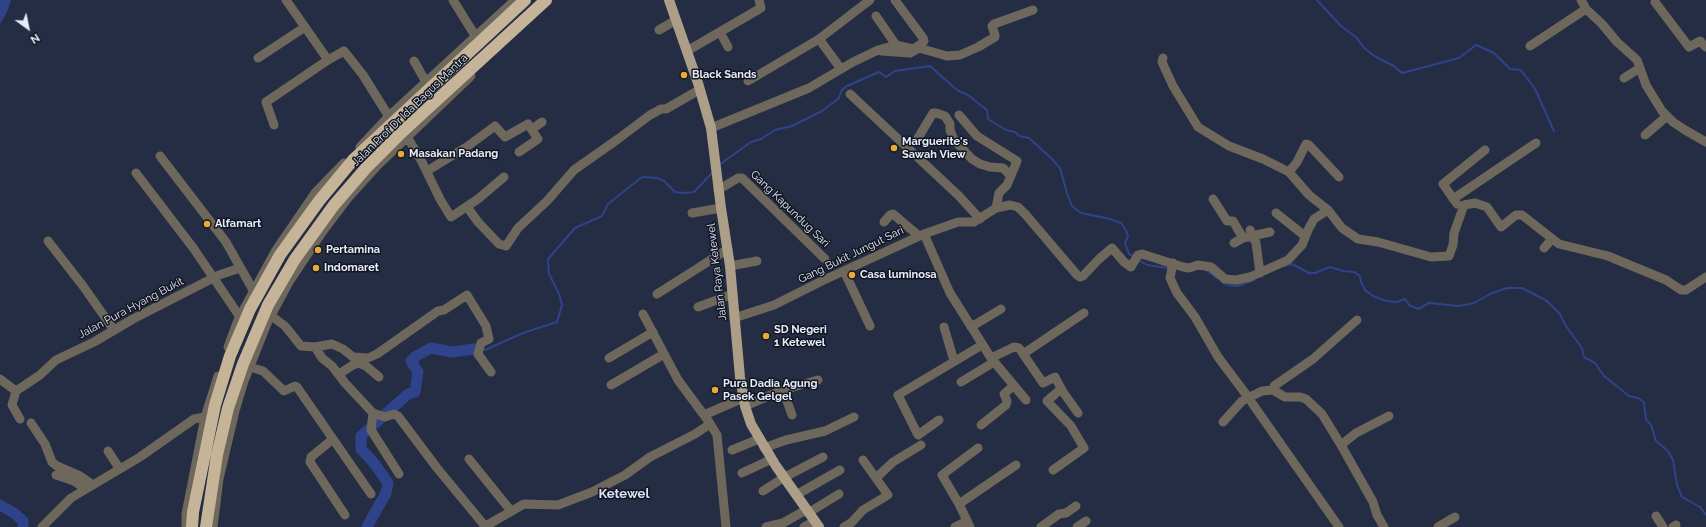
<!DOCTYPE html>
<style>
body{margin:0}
#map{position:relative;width:1706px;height:527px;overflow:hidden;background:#252d44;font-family:Raleway,sans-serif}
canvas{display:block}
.north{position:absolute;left:8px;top:8px;width:40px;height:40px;-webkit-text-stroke:3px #121620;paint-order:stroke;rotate:147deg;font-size:11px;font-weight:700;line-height:16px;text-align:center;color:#e6ecfb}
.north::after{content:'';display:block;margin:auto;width:14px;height:18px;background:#e6ecfb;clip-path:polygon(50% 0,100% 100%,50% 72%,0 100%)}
</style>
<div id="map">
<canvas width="1706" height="527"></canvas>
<div class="north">N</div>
</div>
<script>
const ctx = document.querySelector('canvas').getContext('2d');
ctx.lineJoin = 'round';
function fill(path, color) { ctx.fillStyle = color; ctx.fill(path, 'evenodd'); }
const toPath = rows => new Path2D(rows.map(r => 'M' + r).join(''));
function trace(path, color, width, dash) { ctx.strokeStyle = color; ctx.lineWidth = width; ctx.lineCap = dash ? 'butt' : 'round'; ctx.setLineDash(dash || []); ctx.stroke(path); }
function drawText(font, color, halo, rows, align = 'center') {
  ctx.font = font + ' Raleway,sans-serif'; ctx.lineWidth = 3; ctx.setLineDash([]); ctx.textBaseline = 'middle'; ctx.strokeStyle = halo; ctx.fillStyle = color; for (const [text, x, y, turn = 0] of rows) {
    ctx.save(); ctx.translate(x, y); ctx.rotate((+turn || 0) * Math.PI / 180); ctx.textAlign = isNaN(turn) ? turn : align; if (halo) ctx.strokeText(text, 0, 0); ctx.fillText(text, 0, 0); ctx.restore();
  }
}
fill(toPath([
 [0,0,11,0,7,12,0,24]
]), '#2f438b');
trace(toPath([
 [1317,0,1341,26,1357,38,1364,48,1376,57,1394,66,1402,73,1459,58,1476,45,1494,53,1510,69,1521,70,1535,89,1554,131],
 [719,165,751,142,761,139,775,130,792,126,822,111,838,99,842,90,847,86,879,72,886,77,895,71,930,66,957,90,968,95,987,110,988,119,1006,130,1015,132,1019,136,1029,138,1051,158,1060,168,1067,193,1072,206,1081,213,1110,219,1121,223,1126,230,1128,236,1125,243,1129,254,1133,256],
 [1138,260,1147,265,1168,268],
 [1285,266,1292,264,1309,273,1315,273,1330,267,1343,271,1354,272,1360,276,1361,282,1365,290,1373,296,1386,301,1397,302,1405,299,1409,305,1418,309,1429,303,1459,306,1474,303,1490,294,1507,288,1522,288,1547,301,1560,314,1566,326,1582,348,1584,357,1595,363,1604,376,1629,396,1638,398,1644,402,1646,419,1651,425,1656,441,1668,451,1673,460,1677,485,1682,497,1700,507,1706,515],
 [1206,270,1217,278],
 [1222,282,1227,285,1238,286,1254,280],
 [485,350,523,333,557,322,562,305,559,294,549,274,548,259,575,228,602,216,608,204,642,177,657,178,664,181,675,192,685,193,694,192,712,173]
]), '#2f438b', 2);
trace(toPath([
 [0,505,14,513,23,521,23,527],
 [367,527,386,493,388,483,374,463,361,449,361,436,408,394,415,392,418,372,411,361,416,356,431,348,452,352,474,349]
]), '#2f438b', 11);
trace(toPath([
 [286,0,328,60],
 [453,0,476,37],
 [1581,0,1586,9,1602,24,1617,42,1637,60,1646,85,1662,111,1673,122,1685,130,1706,142],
 [1655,2,1689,47,1700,41,1706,47],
 [876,16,896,45],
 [659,30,676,20],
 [720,32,728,47],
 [819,39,841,69],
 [1530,46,1586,9],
 [687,51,761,8,759,0],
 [881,51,910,53,919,48,947,56,960,55,978,47,995,37,995,35,992,26,994,24,1033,10],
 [258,58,305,27],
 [1163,58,1162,62,1173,86,1198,127,1229,146,1263,159,1289,172,1309,195,1328,210,1342,228,1358,239,1378,242,1431,257,1449,256,1453,245,1454,233,1464,205,1475,203,1487,207,1501,227,1516,215,1522,215,1559,244,1608,256,1666,280,1681,290,1686,290,1706,277],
 [414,61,426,82],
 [1624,78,1640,68],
 [748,81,819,39,870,0],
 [850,94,959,196,980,219],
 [959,115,977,136,1017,161,1007,185,999,193,996,208],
 [274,125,266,102,328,60,344,51,363,75,391,120],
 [711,128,809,88,853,62,878,50,896,45,913,49,921,44,924,41,923,38,895,0],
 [532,129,542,122],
 [405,133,422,162,440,199,451,217,478,199,504,177],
 [1645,135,1667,116],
 [918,138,933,113,936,113,945,116,950,124,950,130,954,140,972,159,980,164,990,167,1003,168,1011,176],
 [360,147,389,116,515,0],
 [160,156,226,242,253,290],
 [427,171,468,146,495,126,505,137,528,124,538,139,519,152],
 [1289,172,1297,162,1306,144,1309,145,1339,177],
 [136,173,194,249,240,317],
 [718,190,738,178,742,178,825,259],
 [1213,199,1227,221,1233,221,1243,238],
 [1453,199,1536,143],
 [1457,204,1443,184,1485,150],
 [467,207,478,222,499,244,506,246,518,228,547,201,574,170,618,139,650,115,661,109,666,109,699,90],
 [692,213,721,208],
 [1276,213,1305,236],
 [884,222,890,215,893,214,919,236],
 [1250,230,1256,243,1260,273],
 [924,234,950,293,991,358,1026,400],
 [48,241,83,286,114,330],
 [1234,243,1243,238,1270,232],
 [1544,248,1552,239],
 [1173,263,1170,278,1177,293,1195,317,1218,357,1248,397],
 [730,266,757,261],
 [844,271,870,326],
 [657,294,728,249],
 [698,307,733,294],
 [266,312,285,326,301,346,315,347,332,344,343,349,353,357,368,358,377,354,438,311,444,310,467,295,486,326,489,339,481,343,478,354,491,372],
 [643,314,678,380,709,422,717,435,726,527],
 [734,318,774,305,824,280,924,234,958,222,974,222,996,208,1010,205,1018,207,1026,215,1077,275,1080,277,1083,276,1099,259,1112,248,1124,262,1131,267,1138,255,1142,254,1183,267,1189,268,1198,265,1211,267,1225,279,1236,280,1250,277,1288,260,1302,245,1308,230,1314,219,1328,210],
 [944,327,954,361],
 [971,327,1001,309],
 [228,347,238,320,276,250,315,193,344,163],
 [315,347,322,358,332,366,345,383,373,413,385,417,394,414,398,416,437,468,485,526],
 [1023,354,1084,313],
 [609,358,653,332],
 [991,358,1014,347,1019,348,1043,383,1055,377,1063,392,1078,413],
 [250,367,263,371,284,391,295,386,297,387,371,494],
 [339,374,353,365,359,363,366,366,379,377],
 [0,379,16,391],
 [961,382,994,362],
 [611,385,664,354],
 [783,390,792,415],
 [1273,390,1274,386,1313,359,1357,320],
 [16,391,40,375,56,360,94,342,133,319,219,275,240,268],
 [16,391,12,405,20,419],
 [1252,403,1339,527],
 [745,406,783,390,818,380],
 [373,413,371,430,399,474],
 [704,415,743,398],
 [939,420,918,435,898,395,982,345],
 [1223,422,1242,401,1262,391,1273,390,1285,397,1300,397,1306,399,1322,414,1341,445,1373,502,1377,515,1384,527],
 [31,423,45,444,52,462,57,466,80,476,93,485],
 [981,425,1006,405,1007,401,1004,394,1013,386],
 [333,439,311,457,310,462,345,515],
 [1341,445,1356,433,1389,416],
 [764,448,786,440,825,431,854,417],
 [732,450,759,439],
 [108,451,119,468],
 [469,459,511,511],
 [1053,470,1084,448,1071,426,1047,401,1061,389],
 [742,473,772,459],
 [56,475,74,481,86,489],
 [876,478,893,462,921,445],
 [763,491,783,478,823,457],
 [796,495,840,470],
 [959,504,1016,465],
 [808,513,839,494],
 [1656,516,1663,527],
 [42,527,71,498,140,457,194,419,205,417],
 [186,527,186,514,205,417,218,376],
 [213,527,219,479,235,411,244,381,268,321,289,282,323,231,348,198,378,165,471,76],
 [484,527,524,504,558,505,592,492,625,475,650,457,695,434,710,424],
 [766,527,783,523,806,510],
 [804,527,815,521],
 [844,527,852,522,863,510,888,495,863,460],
 [955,527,967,521],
 [970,527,959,504,942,475,978,448],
 [1041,527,1059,514,1066,513,1076,506],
 [1077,527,1086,521],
 [1438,527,1455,517],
 [1673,527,1676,525]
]), '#6e675b', 9);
trace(toPath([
 [669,0,698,83,711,128,721,208,730,266,740,377,745,406,751,424,776,466,819,527]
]), '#ad9e87', 10);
trace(toPath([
 [192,527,193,512,215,405,230,356,250,309,280,255,319,201,353,160,525,0],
 [206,527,217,455,228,408,243,364,268,305,295,259,334,205,366,168,403,131,546,0]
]), '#c6b498', 12);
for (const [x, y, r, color] of [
 [684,75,4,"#e9aa38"],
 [894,148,4,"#e9aa38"],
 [401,154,4,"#e9aa38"],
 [207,224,4,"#e9aa38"],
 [318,250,4,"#e9aa38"],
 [316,268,4,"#e9aa38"],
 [852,275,4,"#e9aa38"],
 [766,336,4,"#e9aa38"],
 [715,390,4,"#e9aa38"]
]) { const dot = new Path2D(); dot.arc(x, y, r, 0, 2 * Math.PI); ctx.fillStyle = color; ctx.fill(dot); trace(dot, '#121620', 1.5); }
drawText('bold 11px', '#e6ecfb', '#121620', [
 ["Black Sands",692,75],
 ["Marguerite's",902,142],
 ["Sawah View",902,155],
 ["Masakan Padang",409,154],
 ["Alfamart",215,224],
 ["Pertamina",326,250],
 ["Indomaret",324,268],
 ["Casa luminosa",860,275],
 ["SD Negeri",774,330],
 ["1 Ketewel",774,343],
 ["Pura Dadia Agung",723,384],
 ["Pasek Gelgel",723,397]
], 'left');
drawText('11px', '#e6ecfb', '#121620', [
 ["Jalan Prof Dr Ida Bagus Mantra",410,110,-44],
 ["Gang Kapundug Sari",790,209,44],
 ["Gang Bukit Jungut Sari",851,255,-26],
 ["Jalan Raya Ketewel",717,272,-97],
 ["Jalan Pura Hyang Bukit",131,308,-28]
]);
drawText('bold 13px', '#dae3fc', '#121620', [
 ["Ketewel",624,494]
]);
</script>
